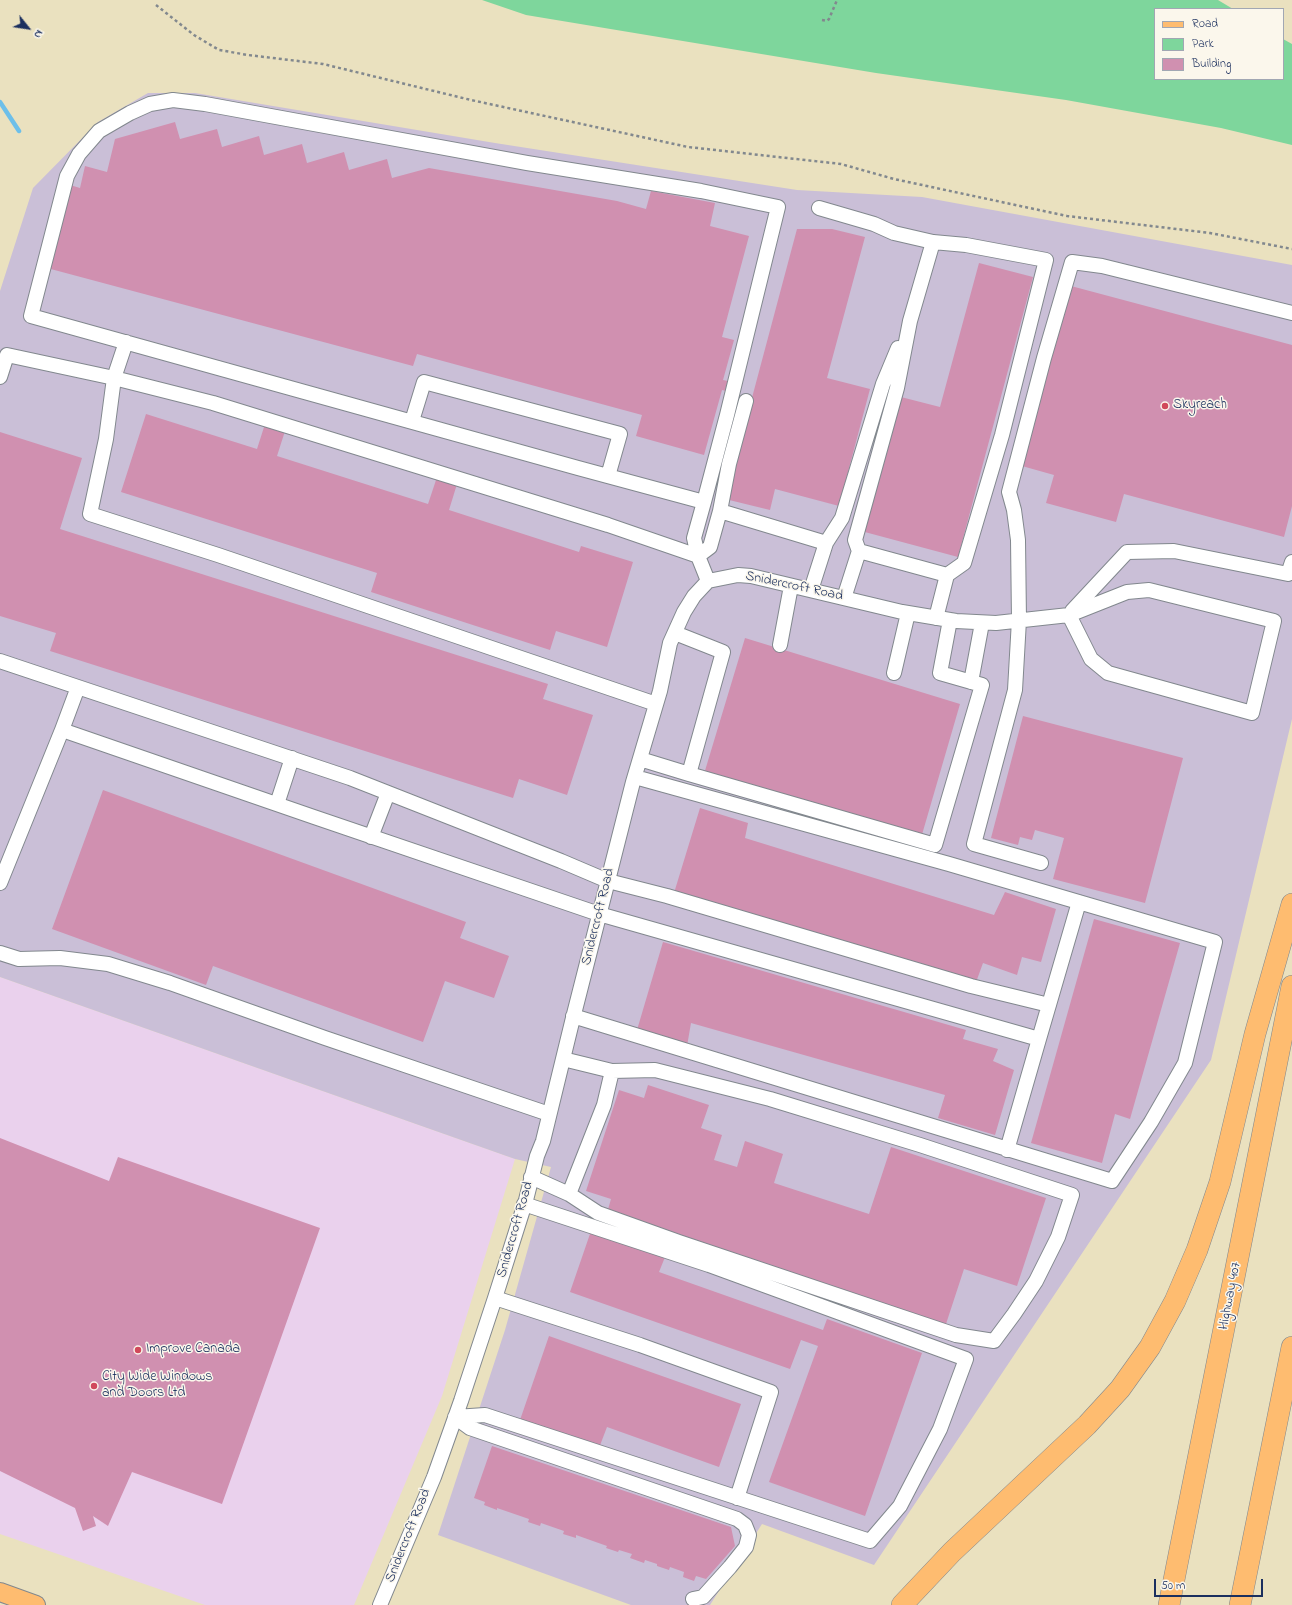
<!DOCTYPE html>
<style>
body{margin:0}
#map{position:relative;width:1292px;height:1605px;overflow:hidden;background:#eae1bf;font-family:"Indie Flower",sans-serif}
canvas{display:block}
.legend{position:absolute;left:1154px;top:8px;width:130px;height:72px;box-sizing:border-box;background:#fbf7ec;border:1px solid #a1a7b3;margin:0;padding:5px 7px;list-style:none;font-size:12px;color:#1b2f5e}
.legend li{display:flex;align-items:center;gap:8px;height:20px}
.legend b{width:20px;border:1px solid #a1a7b3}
.north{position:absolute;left:8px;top:8px;width:40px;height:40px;-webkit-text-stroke:3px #fbf7ec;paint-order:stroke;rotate:120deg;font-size:11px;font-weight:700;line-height:16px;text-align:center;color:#1b2f5e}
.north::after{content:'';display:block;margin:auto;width:14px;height:18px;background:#1b2f5e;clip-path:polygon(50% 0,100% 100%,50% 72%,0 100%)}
.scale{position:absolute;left:1154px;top:1579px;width:109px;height:18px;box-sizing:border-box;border:2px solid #1b2f5e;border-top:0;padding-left:5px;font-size:12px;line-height:14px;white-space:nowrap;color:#1b2f5e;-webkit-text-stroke:3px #fbf7ec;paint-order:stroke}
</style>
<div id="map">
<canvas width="1292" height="1605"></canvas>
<ul class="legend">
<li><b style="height:5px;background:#febc70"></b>Road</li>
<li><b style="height:11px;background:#7ed69c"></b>Park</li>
<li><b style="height:11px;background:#d090b0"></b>Building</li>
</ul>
<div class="north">N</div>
<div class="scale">50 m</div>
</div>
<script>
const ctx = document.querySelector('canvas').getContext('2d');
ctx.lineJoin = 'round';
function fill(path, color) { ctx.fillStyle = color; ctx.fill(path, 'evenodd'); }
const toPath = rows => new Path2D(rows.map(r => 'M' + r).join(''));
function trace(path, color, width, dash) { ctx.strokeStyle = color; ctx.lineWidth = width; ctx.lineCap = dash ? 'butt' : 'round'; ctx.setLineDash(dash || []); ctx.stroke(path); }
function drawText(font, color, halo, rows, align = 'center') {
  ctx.font = font + ' "Indie Flower",sans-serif'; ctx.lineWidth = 3; ctx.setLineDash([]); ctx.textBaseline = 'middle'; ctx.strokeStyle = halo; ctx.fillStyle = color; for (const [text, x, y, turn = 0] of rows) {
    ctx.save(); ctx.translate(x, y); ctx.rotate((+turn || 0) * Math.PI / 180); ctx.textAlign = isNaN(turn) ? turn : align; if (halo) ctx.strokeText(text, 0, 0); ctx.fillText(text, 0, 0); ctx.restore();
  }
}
fill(toPath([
 [0,977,515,1159,442,1396,354,1605,205,1605,0,1534]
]), '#ead1ed');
fill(toPath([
 [148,93,195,93,495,143,797,190,922,197,1292,265,1292,719,1211,1060,874,1565,762,1524,710,1605,631,1605,438,1535,505,1330,551,1167,515,1159,0,977,0,291,33,188,98,122]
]), '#cabfd7');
fill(toPath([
 [482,0,1218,0,1233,9,1155,9,1155,79,1283,79,1283,39,1292,44,1292,145,1221,128,1066,100,876,73,526,15]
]), '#7ed69c');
trace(toPath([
 [0,102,19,131]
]), '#6dbfe9', 4.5);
fill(toPath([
 [175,122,180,139,217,129,222,147,259,136,264,155,302,144,307,163,344,152,349,170,387,159,392,178,429,168,617,201,646,209,651,191,715,203,710,226,749,236,722,337,734,340,723,380,728,381,726,391,722,390,704,455,636,436,642,415,417,354,413,366,47,268,70,185,80,188,85,166,107,172,115,139],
 [797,229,832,229,865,237,827,378,870,389,839,506,775,489,770,510,725,499],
 [979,263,1033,277,958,557,861,531,897,396,940,407],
 [1071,286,1292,345,1292,506,1284,537,1124,494,1116,522,1046,503,1054,475,1022,466],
 [146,414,257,449,265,424,285,431,277,456,428,504,437,477,457,484,449,510,579,552,581,546,633,562,607,647,556,631,550,650,371,592,377,573,121,492],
 [0,432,82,458,60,529,548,684,543,699,593,715,567,795,519,779,513,798,50,651,56,633,0,616],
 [745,638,960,704,921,838,704,774],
 [1023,716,1183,758,1145,903,1053,879,1064,838,1035,830,1032,840,1020,837,1018,845,991,838],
 [103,790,466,922,460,938,509,956,494,998,445,981,423,1042,213,966,206,985,52,929],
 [700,808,748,823,745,838,994,915,1005,892,1056,909,1041,962,1022,957,1017,975,983,963,975,985,674,893],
 [1094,919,1180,943,1130,1119,1115,1114,1102,1163,1031,1143],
 [663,942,966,1030,963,1039,998,1049,993,1061,1014,1070,995,1135,938,1118,945,1095,691,1023,687,1046,637,1030],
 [648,1085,709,1105,701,1128,722,1135,714,1160,737,1167,745,1141,783,1154,774,1183,869,1214,891,1147,1046,1198,1017,1286,964,1269,946,1324,607,1213,611,1199,586,1191,619,1090,644,1098],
 [0,1138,109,1181,118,1157,320,1228,222,1504,132,1472,108,1526,93,1516,96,1526,83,1531,75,1508,0,1471],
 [591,1231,665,1257,659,1272,823,1330,827,1319,922,1353,865,1516,769,1482,818,1346,801,1340,790,1369,570,1292],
 [549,1336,741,1404,719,1467,607,1427,599,1448,520,1420],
 [492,1446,731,1527,735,1546,706,1579,696,1576,694,1581,683,1577,684,1572,670,1567,669,1570,657,1566,657,1564,645,1560,644,1563,630,1558,632,1554,619,1550,618,1552,606,1548,607,1546,576,1535,576,1538,563,1534,564,1531,541,1523,540,1526,528,1522,529,1519,497,1508,497,1510,484,1505,485,1502,474,1498]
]), '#d090b0');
const minor = toPath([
 [819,208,874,224,894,233,933,242,966,245,1046,260,1002,435,964,563,947,575],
 [126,342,114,378,213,403,608,525,698,556],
 [0,377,7,355,114,378,106,439,90,514,218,555,656,704],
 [412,421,424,382,620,434,608,476],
 [720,511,729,464,746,401],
 [826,543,842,518,883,384,898,348],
 [859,551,855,540,897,388,910,321,933,242],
 [698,556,694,538,704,502,727,415,778,207,701,191,527,163,205,104,173,100,150,104,130,113,99,131,79,154,67,176,31,316,578,468,704,502],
 [708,581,698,556,710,547,720,511,826,543,811,590],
 [844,598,859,551,947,575,936,618],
 [1072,611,1127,552,1174,551,1288,574,1292,562],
 [780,645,791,586],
 [0,661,350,778,561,861,608,881,667,896,971,986,1049,1005],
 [894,673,908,613],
 [971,682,982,623],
 [62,730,78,687],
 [640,759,689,774,723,652,675,633],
 [689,774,935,845,982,685,940,673,950,620],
 [277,804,292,758],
 [371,837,388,793],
 [1041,863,974,844,1015,690,1019,620,1018,540,1014,510,1009,492,1044,358,1072,262,1102,266,1292,313],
 [0,883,62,730,314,817,599,914,1039,1039,1007,1150],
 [0,953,19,959,60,958,108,964,170,983,325,1038,549,1114],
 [573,1016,1112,1181,1151,1122,1185,1063,1215,942,949,864,635,777],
 [1039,1039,1079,902],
 [531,1177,569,1194,598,1213,679,1242,956,1335,994,1341,1014,1314,1036,1281,1058,1237,1072,1195,920,1145,770,1099,655,1070,612,1071,563,1059],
 [569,1194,604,1105,612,1071],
 [495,1298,640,1345,771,1392,737,1498],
 [455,1417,485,1415,870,1541,900,1506,940,1429,966,1359,709,1265,524,1204],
 [455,1417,470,1428,737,1519,745,1525,749,1535,746,1547,730,1567,703,1597,693,1599],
 [380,1605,434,1477,461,1401,495,1298,526,1200,537,1156,543,1141,572,1022,633,782,660,691,670,643,684,612,694,596,708,581,738,575,751,576,902,612,956,621,996,623,1069,615,1127,592,1149,590,1274,621,1252,713,1108,673,1091,659,1069,615]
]);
const major = toPath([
 [0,1592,36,1605]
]);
const highway = toPath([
 [902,1605,952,1552,1087,1425,1120,1389,1150,1347,1175,1301,1197,1250,1220,1182,1255,1034,1292,904],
 [1169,1605,1292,986],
 [1240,1605,1292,1347]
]);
trace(minor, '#82888e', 16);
trace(major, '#82888e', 20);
trace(highway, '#82888e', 22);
trace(toPath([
 [156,5,194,35,219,50,248,55,323,64,471,100,688,147,841,164,894,179,1067,216,1210,233,1292,249],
 [822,20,827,21,829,19,837,0]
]), '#82888e', 2.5, [3, 3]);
trace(minor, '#fff', 14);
trace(major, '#febc70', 18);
trace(highway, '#febc70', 21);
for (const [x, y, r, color] of [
 [1165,406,4,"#d1495b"],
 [138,1350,4,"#d1495b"],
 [94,1386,4,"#d1495b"]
]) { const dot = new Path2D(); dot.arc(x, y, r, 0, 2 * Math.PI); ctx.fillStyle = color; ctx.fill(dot); trace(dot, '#fbf7ec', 1.5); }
drawText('14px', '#1b2f5e', '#fbf7ec', [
 ["Skyreach",1173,406],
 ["Improve Canada",146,1350],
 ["City Wide Windows",102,1378],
 ["and Doors Ltd",102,1394]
], 'left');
drawText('14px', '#1b2f5e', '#fbf7ec', [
 ["Snidercroft Road",794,587,12],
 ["Snidercroft Road",599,917,-76],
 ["Snidercroft Road",516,1230,-74],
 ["Highway 407",1231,1296,-79],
 ["Snidercroft Road",409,1536,-68]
]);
</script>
